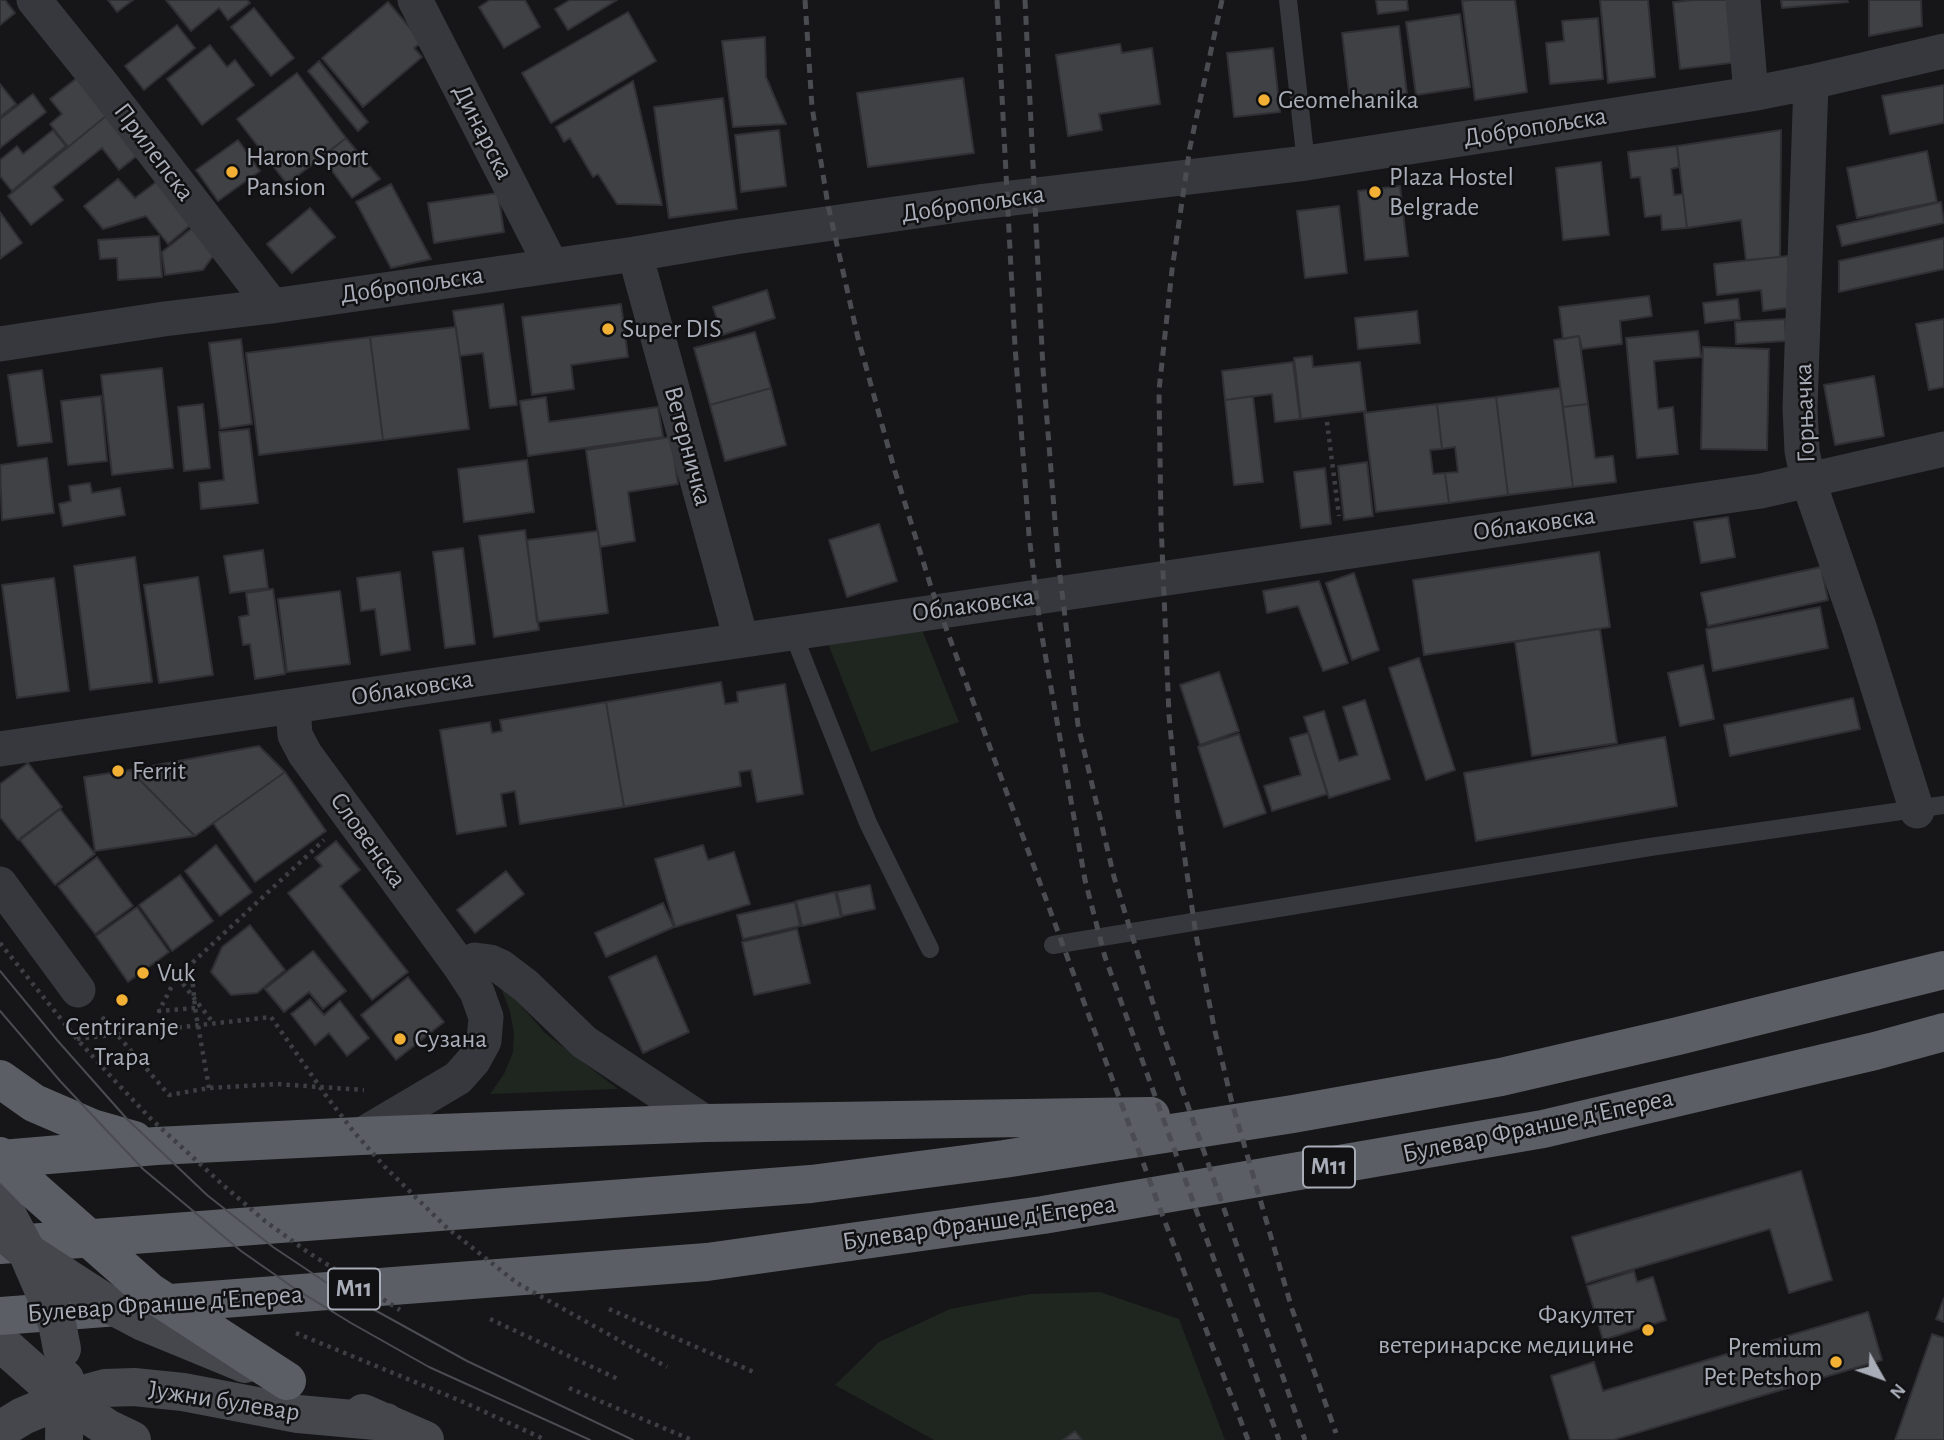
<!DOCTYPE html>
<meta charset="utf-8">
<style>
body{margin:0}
#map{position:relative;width:1944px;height:1440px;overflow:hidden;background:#161618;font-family:"Alegreya Sans",sans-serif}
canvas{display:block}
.north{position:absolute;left:1846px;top:1342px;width:70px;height:70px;-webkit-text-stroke:5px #111113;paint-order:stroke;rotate:130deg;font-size:19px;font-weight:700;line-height:28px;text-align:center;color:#a8adb8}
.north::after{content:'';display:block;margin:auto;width:24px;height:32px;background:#a8adb8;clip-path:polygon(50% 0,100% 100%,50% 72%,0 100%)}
</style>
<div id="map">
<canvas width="1944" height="1440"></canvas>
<div class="north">N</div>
</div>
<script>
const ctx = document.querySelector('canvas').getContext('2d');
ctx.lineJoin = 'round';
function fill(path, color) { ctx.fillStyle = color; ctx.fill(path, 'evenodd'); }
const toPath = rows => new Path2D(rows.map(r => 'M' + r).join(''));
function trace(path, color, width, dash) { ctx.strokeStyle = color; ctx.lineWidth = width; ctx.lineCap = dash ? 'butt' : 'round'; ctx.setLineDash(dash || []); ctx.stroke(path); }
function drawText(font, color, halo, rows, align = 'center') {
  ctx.font = font + ' "Alegreya Sans",sans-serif'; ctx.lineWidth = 5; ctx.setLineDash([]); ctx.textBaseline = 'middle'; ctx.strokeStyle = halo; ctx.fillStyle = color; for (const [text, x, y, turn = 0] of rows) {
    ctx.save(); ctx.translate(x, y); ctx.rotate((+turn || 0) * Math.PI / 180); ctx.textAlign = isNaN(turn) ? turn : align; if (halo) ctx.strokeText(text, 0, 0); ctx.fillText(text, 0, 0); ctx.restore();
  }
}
fill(toPath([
 [922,630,959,722,871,752,827,641],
 [497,978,545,1033,618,1089,490,1094,504,1074,513,1052,514,1034,510,1011],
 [1100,1292,1179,1319,1225,1440,934,1440,835,1385,879,1342,950,1309,1030,1294]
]), '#1e261f');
const building = toPath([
 [0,0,5,0,15,13,0,25,0,0],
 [108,0,133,0,117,12,108,0],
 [166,0,247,0,250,3,228,20,219,8,191,31,166,0],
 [490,0,525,0,540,27,504,48,479,7,490,0],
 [570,0,617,0,568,30,555,9,570,0],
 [1376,0,1407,0,1408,10,1378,14,1376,0],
 [1471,0,1515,0,1527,92,1475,100,1462,1,1471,0],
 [1600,0,1648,0,1655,77,1608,83,1600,0],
 [1695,0,1732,0,1739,62,1680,69,1673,2,1695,0],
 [1781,0,1847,0,1848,2,1782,8,1781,0],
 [1869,0,1921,0,1922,26,1869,36,1869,0],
 [388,2,422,42,414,48,422,57,363,107,322,58,388,2],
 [254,8,294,58,271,76,231,27,254,8],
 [628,12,656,61,551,123,522,73,628,12],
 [1460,14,1470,87,1416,95,1406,22,1460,14],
 [1598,18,1603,79,1550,84,1546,43,1564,41,1562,21,1598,18],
 [177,25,195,48,144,90,125,66,177,25],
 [1399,26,1407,94,1350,101,1342,33,1399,26],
 [765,37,766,77,786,124,733,127,722,41,765,37],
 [1120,44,1122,53,1152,48,1160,104,1099,114,1102,130,1068,136,1056,55,1120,44],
 [210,45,227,67,235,60,254,85,202,125,167,79,210,45],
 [1273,48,1280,112,1234,117,1227,53,1273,48],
 [319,61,368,122,358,131,308,71,319,61],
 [297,73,346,138,287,184,237,119,297,73],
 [82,74,111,112,68,147,50,124,62,114,50,99,82,74],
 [963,78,974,153,868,167,857,93,963,78],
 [633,81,662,205,617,204,598,174,593,177,570,138,564,142,556,127,633,81],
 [0,84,16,104,0,117,0,84],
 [1944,85,1944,123,1890,134,1882,96,1944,85],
 [33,94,46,112,0,148,0,119,33,94],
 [723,98,737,209,669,218,654,107,723,98],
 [111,112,143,151,119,170,102,148,53,187,63,200,31,225,8,196,111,112],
 [53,130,66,146,12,191,0,176,0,160,17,146,23,154,53,130],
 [779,130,786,186,741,192,735,135,779,130],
 [1781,130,1780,257,1746,260,1741,220,1687,228,1677,146,1781,130],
 [346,138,380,179,352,198,322,157,346,138],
 [238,140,260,171,218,201,196,170,238,140],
 [1677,146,1679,167,1671,169,1674,195,1683,194,1687,228,1662,230,1661,215,1645,217,1640,177,1631,178,1628,152,1677,146],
 [1927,151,1937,202,1857,218,1847,168,1927,151],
 [1601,162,1609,235,1563,240,1556,168,1601,162],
 [118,179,135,198,159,180,193,223,168,244,146,216,103,229,84,206,118,179],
 [391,184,431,259,391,268,356,202,391,184],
 [1400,186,1408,256,1365,260,1358,191,1400,186],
 [498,193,504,232,434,243,428,203,498,193],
 [1941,202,1944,223,1842,246,1837,226,1941,202],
 [1339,206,1347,273,1305,278,1297,211,1339,206],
 [310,208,335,237,292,273,267,244,310,208],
 [0,212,22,243,0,259,0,212],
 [196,225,216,252,203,270,165,275,162,252,196,225],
 [159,236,162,277,118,280,117,258,100,259,98,240,159,236],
 [1944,238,1944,269,1839,292,1839,261,1944,238],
 [1788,256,1793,307,1763,311,1761,290,1717,295,1714,264,1788,256],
 [767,290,775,318,722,335,713,307,767,290],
 [1649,296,1652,316,1620,321,1622,344,1582,349,1579,336,1563,339,1559,307,1649,296],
 [1738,299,1740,319,1705,323,1703,303,1738,299],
 [503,304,517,405,490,408,483,353,460,356,453,311,503,304],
 [621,304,628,357,571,365,574,389,532,395,522,317,621,304],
 [1417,311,1420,343,1358,349,1355,318,1417,311],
 [1785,319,1786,341,1736,344,1735,322,1785,319],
 [1944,319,1944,387,1929,390,1916,324,1944,319],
 [456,327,469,429,383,440,370,337,456,327],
 [1698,331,1701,357,1654,361,1658,409,1673,407,1678,454,1637,458,1626,338,1698,331],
 [755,332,771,388,710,405,694,348,755,332],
 [1579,336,1588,404,1563,407,1554,340,1579,336],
 [370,337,383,440,259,455,246,353,370,337],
 [241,339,252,424,220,429,209,343,241,339],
 [1703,347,1769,349,1767,450,1701,449,1703,347],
 [1312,356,1313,367,1360,362,1366,411,1301,419,1294,358,1312,356],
 [1293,362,1300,419,1275,422,1272,394,1225,400,1222,371,1293,362],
 [162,368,173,468,112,475,101,375,162,368],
 [42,370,52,442,18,446,8,375,42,370],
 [1874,376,1884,436,1835,445,1824,385,1874,376],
 [771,388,786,445,725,461,710,405,771,388],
 [1560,388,1573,487,1508,495,1496,397,1560,388],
 [101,396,107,461,68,465,61,401,101,396],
 [1253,396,1263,482,1234,485,1225,400,1253,396],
 [546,397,549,422,658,407,663,437,528,456,520,401,546,397],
 [1496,397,1508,495,1449,503,1445,473,1458,472,1455,447,1442,449,1437,404,1496,397],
 [203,404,210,468,184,471,178,407,203,404],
 [1437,404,1442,449,1430,450,1433,474,1445,473,1449,503,1376,512,1364,413,1437,404],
 [1588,404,1595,458,1613,456,1616,482,1573,487,1563,407,1588,404],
 [249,429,258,503,201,509,199,483,224,480,219,432,249,429],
 [671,437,678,484,628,492,635,541,600,547,586,450,671,437],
 [47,458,54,513,2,520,0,465,47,458],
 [527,460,534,512,464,522,458,469,527,460],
 [1367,462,1373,516,1344,520,1338,466,1367,462],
 [1325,468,1331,524,1301,528,1294,472,1325,468],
 [90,483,92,493,120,488,125,515,63,526,59,504,71,501,69,486,90,483],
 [1728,517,1735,557,1701,563,1694,522,1728,517],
 [879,524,897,581,847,597,829,540,879,524],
 [525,530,539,630,494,637,479,536,525,530],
 [598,531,608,613,537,622,527,540,598,531],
 [463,548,475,644,445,648,433,552,463,548],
 [263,550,268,588,230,593,224,556,263,550],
 [1599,552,1610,627,1424,655,1413,580,1599,552],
 [135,557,152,682,90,690,74,566,135,557],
 [1821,567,1828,600,1708,626,1701,593,1821,567],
 [400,572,410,650,381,655,375,609,361,611,357,578,400,572],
 [1354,573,1379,650,1352,660,1326,583,1354,573],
 [198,577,213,675,159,683,144,585,198,577],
 [54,578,69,691,17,698,2,585,54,578],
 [1319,581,1348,663,1323,671,1298,606,1267,613,1263,591,1319,581],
 [273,589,285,674,255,679,250,644,243,645,239,617,249,615,246,593,273,589],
 [340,591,350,664,287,672,278,599,340,591],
 [1820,607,1828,648,1713,671,1706,629,1820,607],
 [1600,629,1617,743,1532,756,1515,642,1600,629],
 [1419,658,1455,770,1426,780,1389,668,1419,658],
 [1703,665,1714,719,1680,726,1668,673,1703,665],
 [1219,672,1239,731,1200,745,1180,685,1219,672],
 [721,682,725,704,738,702,737,692,785,684,803,794,757,802,751,770,739,772,741,786,624,807,606,702,721,682],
 [1853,698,1860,729,1730,756,1724,725,1853,698],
 [1365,700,1390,779,1329,798,1304,717,1324,711,1339,761,1358,755,1343,707,1365,700],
 [606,702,624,807,520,824,515,791,501,794,506,826,457,834,440,730,490,722,492,733,502,731,500,720,606,702],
 [1308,733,1327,794,1272,811,1264,786,1301,775,1290,738,1308,733],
 [1239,734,1266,813,1224,827,1198,747,1239,734],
 [1665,737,1677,806,1476,841,1464,773,1665,737],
 [259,746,285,772,195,836,130,770,259,746],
 [28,763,62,807,18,840,0,817,0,784,28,763],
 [130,770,195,836,95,851,84,777,130,770],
 [285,772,326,831,255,882,213,823,285,772],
 [60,809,95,854,55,885,20,840,60,809],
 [336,841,360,870,340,886,408,972,372,1000,288,893,322,866,315,858,336,841],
 [216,845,252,892,220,916,185,871,216,845],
 [703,845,708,860,734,852,750,904,675,927,655,859,703,845],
 [97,857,133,906,95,934,58,886,97,857],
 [506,871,524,894,475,933,457,910,506,871],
 [180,875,213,921,172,951,139,905,180,875],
 [870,885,875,909,842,916,837,892,870,885],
 [835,892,841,917,802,926,796,901,835,892],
 [795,902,800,926,743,939,737,915,795,902],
 [663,903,674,927,606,957,595,933,663,903],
 [137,907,169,952,128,982,96,936,137,907],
 [250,925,285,970,257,993,231,995,211,972,222,947,250,925],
 [797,929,810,983,754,995,742,942,797,929],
 [313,951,346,991,323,1009,309,992,284,1012,265,989,313,951],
 [656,956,689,1032,643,1053,609,977,656,956],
 [408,977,444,1022,396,1060,361,1015,408,977],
 [310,999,324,1015,340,1001,369,1038,347,1056,329,1033,315,1045,291,1014,310,999],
 [1801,1171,1832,1280,1789,1293,1770,1229,1586,1283,1572,1237,1801,1171],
 [1634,1271,1637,1282,1653,1277,1666,1320,1603,1340,1587,1286,1634,1271],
 [1944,1298,1944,1322,1936,1319,1944,1298],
 [1868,1312,1882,1360,1613,1440,1570,1440,1551,1376,1594,1362,1603,1391,1868,1312],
 [1932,1334,1944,1338,1944,1440,1895,1440,1932,1334],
 [1075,1431,1082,1440,1063,1440,1075,1431]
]);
fill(building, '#404145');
trace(building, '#303034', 2);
trace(toPath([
 [1327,422,1339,516],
 [102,1017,169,1095,209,1088,277,1084,364,1090],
 [209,1088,195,1008,191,964,324,840],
 [609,1309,756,1373],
 [490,1319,620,1380],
 [296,1333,461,1401,546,1440],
 [569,1388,692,1440]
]), '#3d3f44', 4.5, [3.5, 5]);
trace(toPath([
 [1288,0,1306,163],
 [792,631,868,823,930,949],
 [1053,945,1650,847,1944,805]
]), '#37383d', 18);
trace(toPath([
 [34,0,100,82,272,306],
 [415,0,551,265],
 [1743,0,1751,94],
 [1811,82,1800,408,1802,451,1808,480,1859,627,1917,811],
 [635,254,741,639],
 [0,344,164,319,272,306,635,254,735,237,979,202,1306,163,1751,94,1811,82,1944,51],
 [293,707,295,735,305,754,460,966,477,992,486,1017,484,1041,473,1061,458,1078,360,1136],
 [0,749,1761,491,1944,449],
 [0,884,78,990],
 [460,966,475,960,490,962,501,967,526,986,584,1042,706,1123]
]), '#37383d', 35);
trace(toPath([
 [0,1342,64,1399,109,1429,132,1440],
 [363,1413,425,1440],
 [0,1430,23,1416,64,1399,105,1388,134,1387,183,1392,298,1414,386,1422],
 [64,1440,65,1379]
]), '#45474d', 38);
trace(toPath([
 [0,1079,34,1103,92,1128,134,1140],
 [0,1159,156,1146,360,1136,706,1123,1151,1116],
 [0,1245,811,1184,1004,1159,1293,1114,1501,1077,1678,1036,1944,970],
 [0,1316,707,1262,1043,1215,1543,1129,1875,1051,1944,1032]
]), '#5b5e65', 38);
trace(toPath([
 [0,971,57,1040,127,1119,207,1195,273,1247,333,1287,467,1361,633,1440],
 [0,1011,61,1082,143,1169,241,1251,294,1288,351,1323,429,1367,590,1440]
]), '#4a4c52', 2);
trace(toPath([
 [805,0,812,107,828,205,858,338,894,468,932,590,1162,1214,1248,1440],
 [997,0,1015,346,1029,535,1040,625,1085,880,1105,957,1279,1440],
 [1025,0,1043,369,1058,559,1078,725,1114,877,1161,1029,1305,1440],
 [1222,0,1190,147,1172,270,1159,390,1161,523,1169,715,1178,812,1196,935,1214,1027,1232,1103,1292,1309,1336,1433]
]), '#4a4c52', 5, [9, 7]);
trace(toPath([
 [0,943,77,1039,115,1081,151,1119,223,1185,265,1221,309,1253,400,1310],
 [195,1008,159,1011,177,976,214,1024],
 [77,1039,271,1017,327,1097,354,1132,384,1166,446,1227,517,1283,667,1367]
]), '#3d3f44', 4.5, [3.5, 5]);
trace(toPath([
 [0,1201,27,1252,49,1303,57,1323,62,1349],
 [0,1229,27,1252,103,1301,143,1322,245,1364]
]), '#45474d', 38);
trace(toPath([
 [0,1156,34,1190,150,1292,287,1381]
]), '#5b5e65', 38);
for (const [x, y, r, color] of [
 [1264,100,7,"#f2b134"],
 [232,172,7,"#f2b134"],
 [1375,192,7,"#f2b134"],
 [608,329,7,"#f2b134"],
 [118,771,7,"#f2b134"],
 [143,973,7,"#f2b134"],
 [122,1000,7,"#f2b134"],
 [400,1039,7,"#f2b134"],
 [1648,1330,7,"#f2b134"],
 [1836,1362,7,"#f2b134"]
]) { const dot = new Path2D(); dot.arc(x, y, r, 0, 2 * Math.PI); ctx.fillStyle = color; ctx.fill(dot); trace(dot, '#111113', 2.5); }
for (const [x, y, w] of [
 [1329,1167,52],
 [354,1289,52]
]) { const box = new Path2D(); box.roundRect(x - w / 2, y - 20.5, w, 41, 5); ctx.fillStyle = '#111113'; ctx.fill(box); trace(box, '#a8adb8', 2); }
drawText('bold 24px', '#a8adb8', null, [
 ["M11",1329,1167],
 ["M11",354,1289]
]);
drawText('26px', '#a8adb8', '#111113', [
 ["Geomehanika",1278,100],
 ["Haron Sport",246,157],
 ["Pansion",246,187],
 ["Plaza Hostel",1389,177],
 ["Belgrade",1389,207],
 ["Super DIS",622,329],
 ["Ferrit",132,771],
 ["Vuk",157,973],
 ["Centriranje",122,1027,"center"],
 ["Trapa",122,1057,"center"],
 ["Сузана",414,1039],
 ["Факултет",1634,1315,"right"],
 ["ветеринарске медицине",1634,1345,"right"],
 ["Premium",1822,1347,"right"],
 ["Pet Petshop",1822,1377,"right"]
], 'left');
drawText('26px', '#a8adb8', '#111113', [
 ["Добропољска",1535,127,-9],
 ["Динарска",483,132,63],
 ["Прилепска",154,152,53],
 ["Добропољска",973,204,-8],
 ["Добропољска",412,285,-8],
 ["Горњачка",1805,413,-92],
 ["Ветерничка",688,446,75],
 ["Облаковска",1534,524,-8],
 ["Облаковска",973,605,-8],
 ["Облаковска",412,688,-9],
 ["Словенска",368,840,54],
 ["Булевар Франше д'Епереа",1538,1126,-12],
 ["Булевар Франше д'Епереа",979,1223,-8],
 ["Булевар Франше д'Епереа",165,1304,-4],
 ["Јужни булевар",224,1401,9]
]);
</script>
